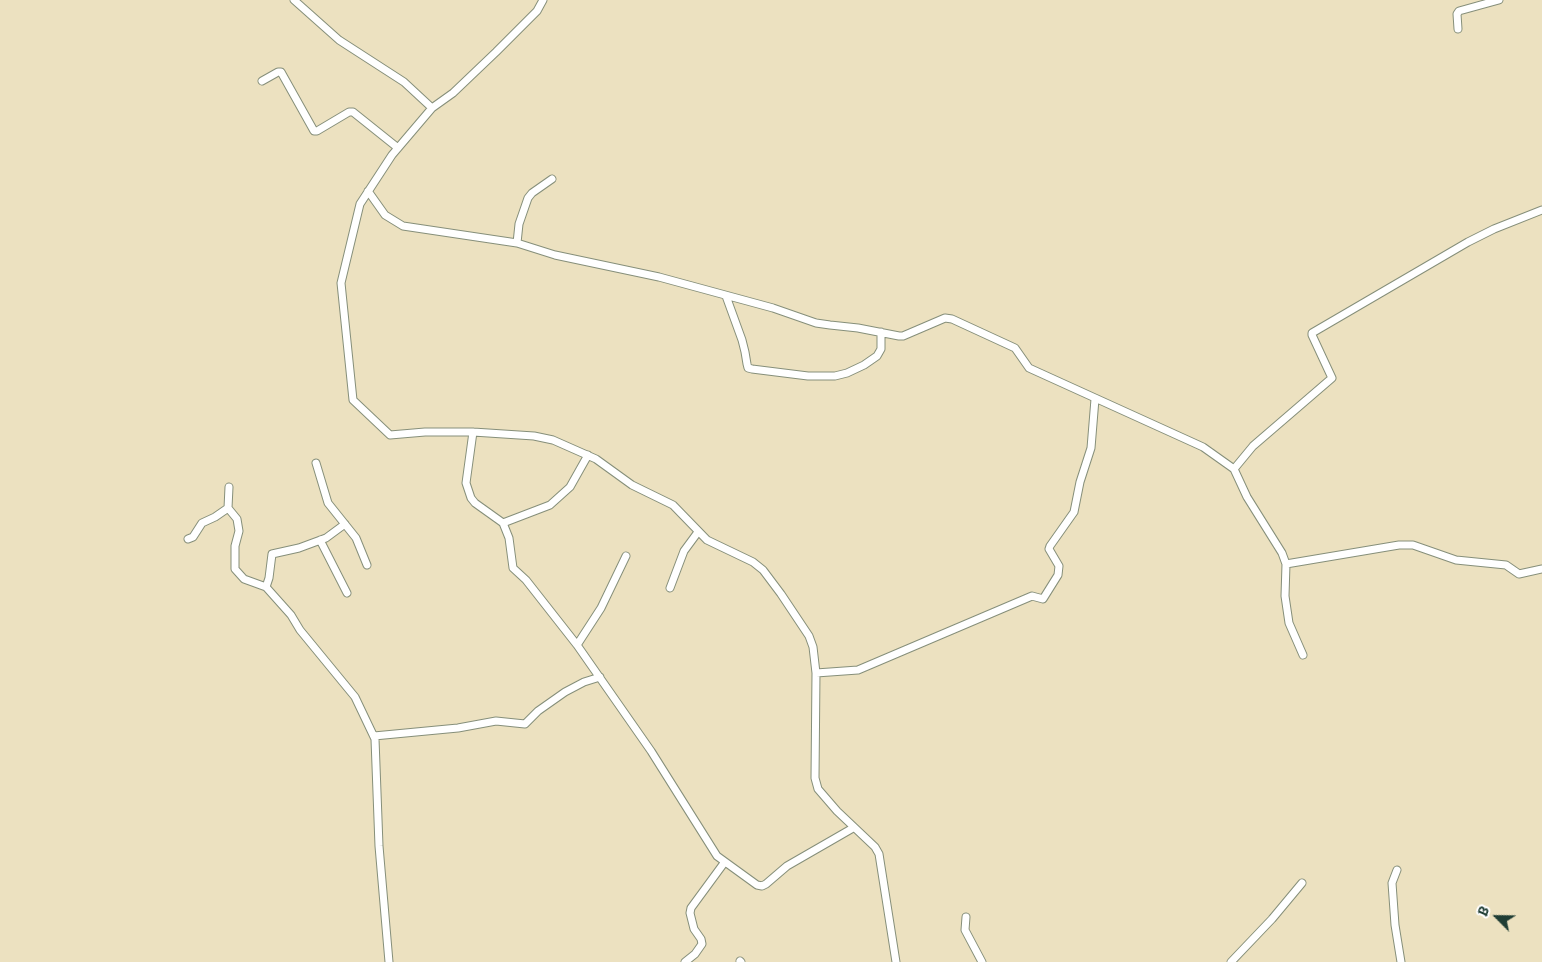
<!DOCTYPE html>
<style>
body{margin:0}
#map{position:relative;width:1542px;height:962px;overflow:hidden;background:#ece1c0;font-family:Mali,sans-serif}
canvas{display:block}
.north{position:absolute;left:1472px;top:892px;width:50px;height:50px;-webkit-text-stroke:4px #fff;paint-order:stroke;rotate:293deg;font-size:14px;font-weight:700;line-height:20px;text-align:center;color:#1f3d34}
.north::after{content:'';display:block;margin:auto;width:18px;height:22px;background:#1f3d34;clip-path:polygon(50% 0,100% 100%,50% 72%,0 100%)}
</style>
<div id="map">
<canvas width="1542" height="962"></canvas>
<div class="north">B</div>
</div>
<script>
const ctx = document.querySelector('canvas').getContext('2d');
ctx.lineJoin = 'round';
const toPath = rows => new Path2D(rows.map(r => 'M' + r).join(''));
function trace(path, color, width, dash) { ctx.strokeStyle = color; ctx.lineWidth = width; ctx.lineCap = dash ? 'butt' : 'round'; ctx.setLineDash(dash || []); ctx.stroke(path); }
const minor = toPath([
 [294,0,339,40,404,82,432,108],
 [543,0,537,11,496,52,453,93,432,108,392,155,360,204,341,283,353,400,390,435,425,432,473,432,534,436,553,440,596,459,632,485,673,505,707,540,753,562,763,570,781,594,809,636,813,647,816,673,815,778,818,789,837,811,875,847,879,854,896,962],
 [1458,29,1457,14,1459,11,1499,0],
 [262,81,278,72,281,72,314,131,317,131,349,112,353,112,398,148],
 [368,191,385,215,403,226,517,243,555,255,659,277,773,308,816,323,830,325,858,328,899,336,903,336,945,318,952,319,1015,348,1029,368,1203,447,1234,469,1247,497,1282,553,1286,564,1285,596,1289,623,1303,655],
 [517,243,519,224,528,198,532,193,552,179],
 [726,296,742,340,745,352,747,364,748,368,752,369,808,376,835,376,847,373,864,365,877,356,881,349,881,332],
 [473,432,466,483,471,498,475,503,503,523,509,538,513,568,526,580,577,645,651,751,717,856,757,885,762,886,766,884,787,866,853,828],
 [316,463,328,503,356,538,367,565],
 [1234,469,1253,446,1332,378,1312,335,1312,333,1468,242,1494,229,1542,210],
 [229,487,228,508,237,519,239,531,235,546,235,569,244,579,266,587,291,615,300,630,355,697,375,739,379,846,389,962],
 [503,523,550,505,570,487,588,455],
 [188,539,193,537,202,523,215,517,228,508],
 [320,540,347,593],
 [1286,564,1399,545,1413,545,1456,560,1506,565,1519,574,1542,569],
 [266,587,269,578,272,554,299,548,326,538,345,524],
 [670,588,684,551,698,532],
 [577,645,601,608,626,556],
 [816,673,858,670,1032,596,1043,599,1058,575,1059,566,1049,549,1050,546,1074,512,1080,482,1091,448,1095,399],
 [374,736,458,728,496,721,525,724,538,711,565,692,584,682,600,677],
 [1397,870,1392,883,1395,925,1401,962],
 [966,917,965,930,982,962],
 [740,961,741,962],
 [685,962,695,954,702,944,701,939,694,929,690,913,691,908,724,863],
 [1231,962,1272,919,1302,883]
]);
trace(minor, '#868f7a', 9);
trace(minor, '#fff', 7);
</script>
